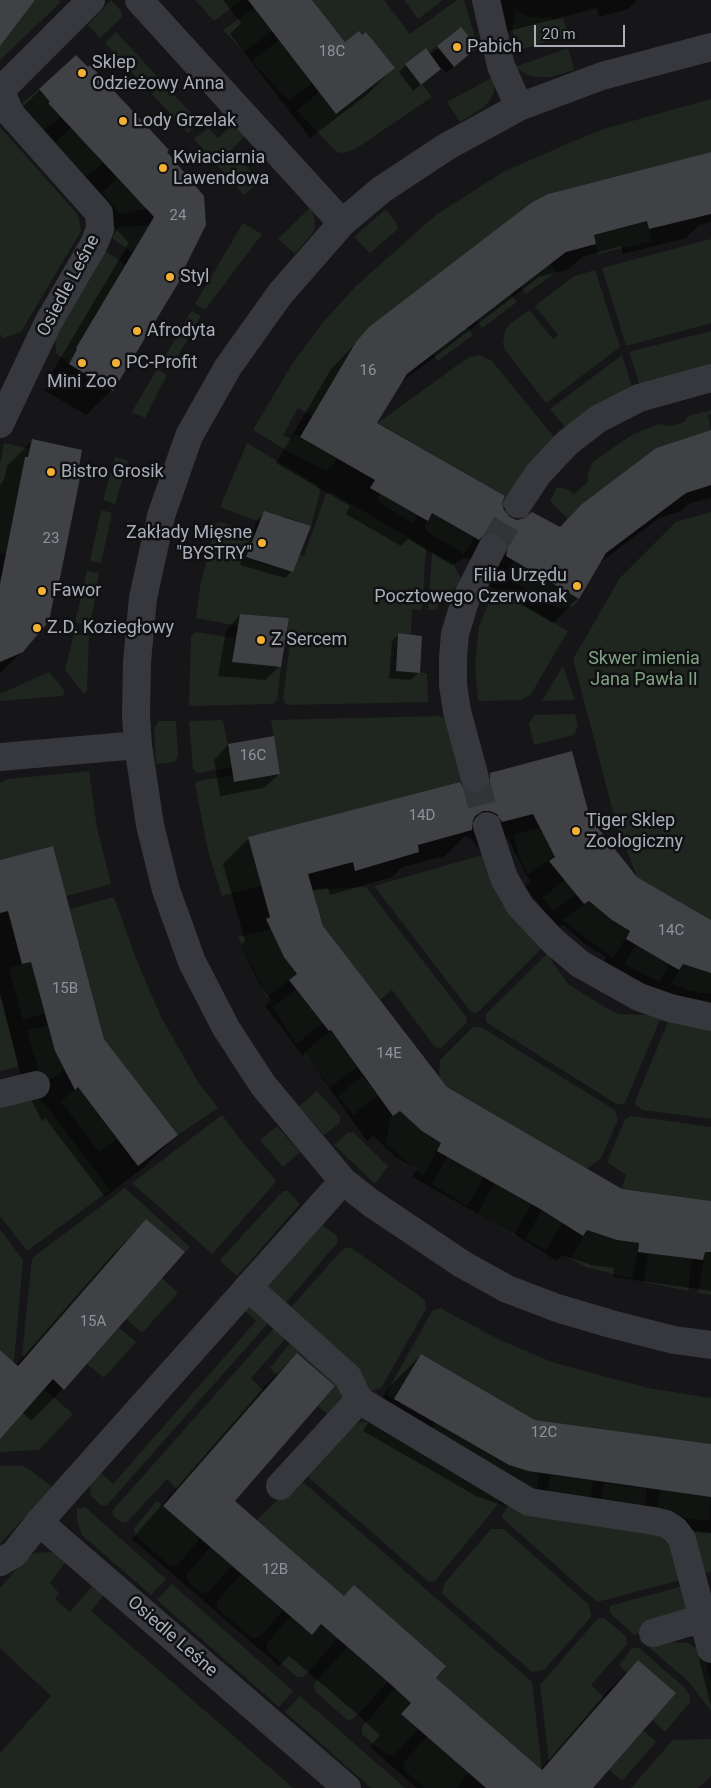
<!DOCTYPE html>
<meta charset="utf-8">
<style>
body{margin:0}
#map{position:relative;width:711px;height:1788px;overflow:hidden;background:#161618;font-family:Roboto,sans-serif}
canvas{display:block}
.scale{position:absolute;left:534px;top:25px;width:91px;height:22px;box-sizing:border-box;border:2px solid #a8adb8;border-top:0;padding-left:6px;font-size:15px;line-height:18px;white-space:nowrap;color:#a8adb8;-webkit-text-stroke:4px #111113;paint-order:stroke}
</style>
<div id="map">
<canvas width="711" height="1788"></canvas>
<div class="scale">20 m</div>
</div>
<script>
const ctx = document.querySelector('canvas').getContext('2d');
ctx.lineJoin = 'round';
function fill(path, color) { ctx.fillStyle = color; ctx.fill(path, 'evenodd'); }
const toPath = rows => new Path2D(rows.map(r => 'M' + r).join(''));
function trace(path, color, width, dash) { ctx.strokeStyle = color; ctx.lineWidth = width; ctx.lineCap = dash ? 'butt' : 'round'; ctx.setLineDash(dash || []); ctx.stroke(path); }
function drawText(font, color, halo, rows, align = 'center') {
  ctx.font = font + ' Roboto,sans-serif'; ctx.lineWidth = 5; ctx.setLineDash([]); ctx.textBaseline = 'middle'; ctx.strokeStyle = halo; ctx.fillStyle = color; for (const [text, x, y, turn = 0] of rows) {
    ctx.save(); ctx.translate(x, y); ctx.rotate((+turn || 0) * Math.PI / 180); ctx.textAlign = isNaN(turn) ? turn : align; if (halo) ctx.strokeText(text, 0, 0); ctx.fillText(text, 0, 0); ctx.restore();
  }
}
fill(toPath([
 [30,0,59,0,61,2,0,60,0,42],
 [111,0,122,12,122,17,100,38,88,25],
 [195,0,242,0,214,21],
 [312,0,384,0,410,34,457,0,464,0,478,47,461,27,429,52,426,48,405,64,432,97,354,150,342,153,337,152,297,111,319,92,336,114,376,83,368,43,372,39,367,32,362,35,359,32,345,42],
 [404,0,443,0,418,19],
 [254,8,272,31,244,52,223,30],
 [516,10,530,18,539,16,539,19,551,16,552,20,563,18,568,34,518,51,512,29],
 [116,32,157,76,145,87,105,43],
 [279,40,312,83,289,101,252,61],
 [568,48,574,70,551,77,540,77,530,76,515,67],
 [495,76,494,91,490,100,483,108,460,122,447,102],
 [163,83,199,122,188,133,152,94],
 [39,89,50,102,48,104,61,117,44,131,20,105],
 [711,99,711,152,548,194,313,416,298,408,283,435,291,439,295,434,337,458,331,467,326,471,291,453,253,430,292,364,325,320,356,286,437,214,505,171,581,138,607,128],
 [235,122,247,134,231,150,257,178,265,171,268,174,244,195,194,139,208,128,218,138],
 [0,127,78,215,81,231,21,332,3,338,0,334],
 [71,128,97,152,95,154,103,163,86,177,55,143],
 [117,178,131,193,133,191,149,208,120,214,102,193],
 [311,207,315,221,314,231,295,254,278,239],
 [386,209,396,223,398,229,370,253,354,237],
 [647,221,652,241,598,254,594,235],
 [243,223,262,234,205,310,195,304],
 [151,225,137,250,135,249,132,252,112,238,119,227],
 [711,239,711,323,626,346,602,268],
 [105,251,125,264,113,286,114,287,76,348,77,349,69,364,56,353,55,338],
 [544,257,556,272,526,294,514,279],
 [595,270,620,347,546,403,505,350,503,344,505,330,510,324,529,310,553,339,558,335,535,306,574,276],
 [505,287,517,302,482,328,471,313],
 [191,311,201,316,171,368,162,362],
 [467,327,473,335,438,361,427,346],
 [711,331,711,371,641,390,629,352],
 [479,355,492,361,558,442,512,500,378,423,463,361,470,357],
 [622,355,634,393,569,432,550,409],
 [157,369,167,375,145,418,132,412],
 [711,410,711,414,708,415,711,430,656,448,582,504,568,519,550,501,557,487,567,489,574,494,588,482,588,473,593,462,630,436,658,424,671,426,684,422,688,416],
 [4,443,30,449,28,457,25,457,6,555,0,553,0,464],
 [247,443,318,485,320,492,311,526,286,517,260,522,220,507],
 [115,457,128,461,115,504,103,500],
 [385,486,422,508,413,523,380,503,378,497],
 [331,492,426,548,422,610,412,609,411,634,398,633,396,671,427,673,428,702,287,705,283,699,290,643,286,642,289,618,240,614,238,626,196,618,200,586,216,524,221,522,254,534,246,558,271,566,299,555,304,556,326,494],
 [101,510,112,513,101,563,90,561],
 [711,512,711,920,637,877,615,819,573,659,620,578,676,522],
 [432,513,474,538,464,554,426,531,425,525],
 [432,552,453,563,462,581,439,603,436,610,428,610],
 [514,561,579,599,574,606,559,609,510,580,508,571],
 [87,571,99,573,90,627,75,622],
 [495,588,568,631,531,694,522,700,478,701,475,665,479,626],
 [196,632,235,638,232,662,281,667,277,700,273,704,189,706,191,636],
 [74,633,89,636,87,691,84,694,65,670],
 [563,666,575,700,542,701],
 [49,672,65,691,63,696,0,701,0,694],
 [575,714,578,726,574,735,534,745,529,724,534,715],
 [440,716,448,719,467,780,249,837,261,886,222,896,208,851,195,784,198,781,233,775,234,782,280,774,271,720],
 [223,720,232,767,198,773,193,769,189,721],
 [159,721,176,721,178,756,175,762,156,764,154,728],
 [89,771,97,828,111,884,66,896,53,846,0,860,0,783,8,779],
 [540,828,556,855,528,875,520,859,513,835],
 [486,854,545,945,477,1013,471,1012,374,886],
 [571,875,583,890,553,911,542,898],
 [366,887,467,1018,466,1023,441,1048,435,1047,392,990,380,1000,323,926,313,890],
 [114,897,137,961,161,1017,198,1082,218,1108,178,1135,104,1039,70,909],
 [590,900,612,920,630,931,613,958,562,920],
 [273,929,284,957,297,974,267,997,238,937],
 [636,945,674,956,659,982,624,964],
 [549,952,553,963,568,984,608,1009,619,1014,646,1015,658,1013,662,1015,625,1103,618,1105,486,1022,486,1014],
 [31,962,45,1014,23,1020,9,968],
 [684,962,711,973,711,994,691,991,671,984],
 [304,983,330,1018,296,1044,273,1007],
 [0,991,18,1064,17,1067,0,1071],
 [670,1017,711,1029,711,1119,643,1110,634,1104],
 [48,1025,55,1051,64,1070,46,1083,39,1072,27,1030],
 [336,1026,364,1062,330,1087,303,1053],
 [473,1027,481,1027,615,1110,618,1120,601,1158,587,1169,447,1087,439,1076,440,1060],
 [362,1076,378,1095,353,1115,338,1096],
 [78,1087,117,1139,99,1152,61,1101],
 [317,1091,340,1116,340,1123,324,1135,299,1106],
 [37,1098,45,1104,110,1190,27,1251,0,1216,0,1101],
 [401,1110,422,1131,441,1143,423,1176,386,1144,390,1118],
 [222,1115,243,1143,275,1179,275,1183,212,1254,132,1183],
 [632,1116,711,1127,711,1201,622,1189,626,1175,607,1162,625,1119],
 [277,1126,300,1152,283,1167,260,1140],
 [353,1132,388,1166,375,1184,334,1145,347,1133],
 [451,1149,488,1170,467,1206,432,1184],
 [498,1176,536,1197,514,1235,478,1213],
 [125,1188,190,1247,185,1252,146,1219,25,1357,22,1355,32,1258],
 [283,1191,288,1191,300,1204,237,1276,221,1262,221,1259],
 [545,1203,567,1215,546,1250,526,1239],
 [321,1224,337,1236,337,1243,286,1303,267,1287],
 [588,1228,617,1240,639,1243,632,1279,586,1267,571,1259],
 [0,1229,23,1260,14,1362,0,1350],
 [650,1244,693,1250,688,1291,644,1282],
 [350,1247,425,1300,426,1309,381,1388,367,1392,291,1307,343,1249],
 [705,1252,711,1252,711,1295,698,1293],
 [162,1278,178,1293,142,1333,126,1319],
 [249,1307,254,1307,269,1322,107,1505,101,1505,91,1496,90,1485,101,1473,113,1484,256,1321,244,1310],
 [440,1308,500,1340,552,1362,648,1388,711,1398,711,1444,535,1420,421,1354,395,1399,386,1394,432,1311],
 [275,1327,288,1336,251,1378,264,1391,177,1490,167,1479,127,1522,122,1523,113,1515,113,1510],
 [119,1328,136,1342,104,1378,87,1364],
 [292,1341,347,1390,333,1419,318,1406,335,1386,298,1353,277,1375,270,1368],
 [44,1389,73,1414,39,1450,0,1452,0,1417,11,1426],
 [367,1422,374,1424,503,1498,435,1581,429,1582,307,1476,354,1423],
 [436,1423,509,1465,539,1473,536,1496,428,1434],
 [0,1466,22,1466,29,1469,52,1487,0,1544],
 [550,1475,593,1481,590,1505,547,1499],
 [298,1480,303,1482,532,1682,542,1770,436,1678,446,1666,354,1585,344,1596,257,1520],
 [604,1483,647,1489,644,1512,601,1506],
 [660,1490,711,1497,709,1521,657,1514],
 [157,1501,200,1538,178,1565,170,1566,135,1535,134,1528],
 [511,1502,657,1535,671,1546,685,1579,597,1602,501,1517],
 [85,1507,166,1579,151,1595,82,1535,77,1521,77,1509],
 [491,1529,504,1529,589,1605,591,1617,544,1670,532,1672,442,1594,444,1584],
 [691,1532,711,1533,711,1572,701,1574],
 [211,1547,232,1566,208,1592,201,1593,187,1581,187,1574],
 [51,1552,67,1560,50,1583,59,1593,55,1599,70,1612,94,1584,105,1593,91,1611,293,1788,0,1788,0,1753,51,1696,0,1648,0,1588,28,1556,35,1553],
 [241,1574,283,1611,259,1637,252,1638,217,1608,217,1601],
 [172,1584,293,1691,279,1707,157,1600],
 [686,1585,686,1606,684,1611,651,1630,634,1635,609,1612,610,1606],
 [290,1617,312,1635,321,1624,338,1638,304,1677,297,1677,267,1651,267,1643],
 [598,1618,604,1618,626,1636,627,1644,591,1685,605,1698,549,1762,540,1685],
 [653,1637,668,1642,689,1643,700,1651,705,1660,711,1681,711,1711,688,1681,640,1640],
 [347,1647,388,1682,353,1719,347,1720,315,1691,314,1684],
 [632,1648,639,1648,684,1687,690,1696,690,1702,665,1732,652,1720,676,1693,638,1660,627,1673,619,1665],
 [395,1688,411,1703,401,1714,418,1729,394,1755,387,1755,362,1734,362,1727],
 [300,1696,405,1788,371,1788,285,1712],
 [643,1730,656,1742,622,1781,609,1770],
 [427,1737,469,1773,456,1788,425,1788,404,1770,403,1763],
 [711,1739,711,1776,698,1788,631,1788,673,1740]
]), '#1e261f');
fill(toPath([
 [223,0,311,0,345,44,393,68,368,94,310,138,230,34,241,23],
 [496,0,637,0,628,9,599,17,597,8,505,32],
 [461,29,469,54,446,73,441,67,413,91,399,72,406,65,430,55],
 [40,90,165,152,187,176,112,390,86,415,44,390,53,375,51,374,129,243,23,130,14,115],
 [711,153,711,222,699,225,686,238,623,254,621,246,582,257,569,269,539,277,399,384,376,423,501,503,503,511,509,518,559,528,657,449,711,431,711,498,688,504,681,511,659,518,598,564,578,598,553,623,481,581,474,560,464,558,452,565,408,539,401,546,346,514,350,506,276,463,331,369,370,328],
 [32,441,57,587,23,651,0,673,0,485,4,480,7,466],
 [264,513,292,571,285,578,240,565,257,520],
 [240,615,280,666,265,680,218,676,226,630],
 [399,634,418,673,411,680,389,678,392,641],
 [228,745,279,774,264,788,220,796,214,760],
 [491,775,589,818,636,878,711,921,711,1011,706,1010,707,1001,685,998,658,989,653,994,601,965,606,957,586,945,563,925,558,929,525,887,530,882,508,839,477,847,472,839,465,836,445,856,402,867,392,877,330,895,328,887,312,891,322,927,447,1088,621,1190,711,1203,711,1291,613,1277,614,1268,591,1265,562,1255,557,1261,516,1235,412,1177,416,1169,396,1157,373,1136,367,1141,305,1054,303,1056,265,1006,271,1000,259,983,241,945,245,941,223,864,249,838,463,790,471,794],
 [0,861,103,1040,176,1135,144,1167,105,1197,45,1118,42,1121,23,1084,0,995],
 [146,1221,63,1389,31,1421,22,1412,0,1436,0,1352,16,1365,114,1253],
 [297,1354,233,1501,540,1770,606,1693,638,1661,592,1788,417,1788,370,1747,380,1735,356,1713,289,1656,279,1666,132,1539,265,1386],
 [421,1355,535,1421,711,1445,711,1533,495,1503,476,1496,363,1431,389,1387],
 [711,1647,711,1706,699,1659]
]), '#0007');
fill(toPath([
 [0,0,35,0,0,46],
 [248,0,312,0,345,42,359,31,362,35,366,32,395,68,336,114],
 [461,27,478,47,454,67,437,46],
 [426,48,441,69,421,85,405,64],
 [76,55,88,67,90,65,169,150,167,152,204,196,206,225,183,271,185,272,113,391,69,364,77,349,76,348,154,217,48,103,50,102,39,89],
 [711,152,711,214,649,229,647,221,594,235,596,244,566,252,407,374,377,423,505,496,502,503,504,510,510,517,517,520,524,518,532,512,560,527,582,504,656,448,711,430,711,485,686,493,606,553,579,599,506,556,508,547,505,539,500,534,491,532,484,535,479,540,432,513,428,521,370,488,375,480,300,437,356,342,369,327,531,203,548,194],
 [32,439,82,450,79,467,82,468,58,588,56,587,49,621,23,652,0,662,0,584,25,457,28,457],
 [264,511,311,526,293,572,246,557],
 [240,614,289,618,281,667,232,662],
 [398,633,422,636,420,673,396,671],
 [274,736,280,774,234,782,228,744],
 [572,751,590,818,637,877,711,920,711,973,683,964,679,970,626,939,630,931,612,920,589,901,584,904,549,861,555,857,533,814,502,822,497,814,490,811,483,811,475,816,472,823,472,830,418,845,419,852,355,871,353,862,308,874,323,926,447,1087,622,1189,711,1201,711,1252,705,1252,703,1260,638,1252,639,1243,617,1240,587,1230,583,1236,542,1210,437,1151,441,1143,422,1131,400,1111,393,1116,331,1030,329,1031,289,980,297,974,284,957,266,919,270,917,248,837,460,782,464,789,471,793,479,793,486,789,490,782,490,773],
 [53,846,104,1039,178,1135,138,1166,78,1087,75,1090,55,1051,31,962,22,964,8,911,0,913,0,860],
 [146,1219,185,1252,64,1390,53,1379,0,1439,0,1350,18,1366],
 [297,1353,335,1386,235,1501,344,1596,354,1585,446,1666,436,1678,542,1770,638,1660,676,1693,593,1788,486,1788,401,1714,411,1703,388,1682,321,1624,312,1635,163,1506],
 [421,1354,535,1420,711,1444,711,1497,528,1471,509,1465,394,1399]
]), '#404145');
trace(toPath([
 [492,548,518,504],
 [475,778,487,826]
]), '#333438', 28, [28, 14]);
trace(toPath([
 [139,0,342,223],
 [486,0,501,66,519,107],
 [711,47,602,76,519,107,446,147,381,190,342,223,280,294,228,367,189,436,161,516,143,598,137,662,136,715,138,745,150,825,166,890,192,962,226,1028,263,1085,343,1181,371,1203,462,1264,507,1289,557,1308,611,1324,674,1340,711,1345],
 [0,91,91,0],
 [0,424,48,323,94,244,100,229,99,213,10,113,1,91],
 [518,504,538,474,567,443,598,419,639,398,711,378],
 [0,757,138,745],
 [475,778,457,711,453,685,453,658,455,634,465,601,492,548],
 [487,826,504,878,520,906,554,942,580,964,639,997,670,1008,711,1017],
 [0,1094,36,1085],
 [248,1287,348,1377,359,1400,529,1502,654,1521,666,1524,675,1530,682,1539,711,1649],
 [280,1486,359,1400],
 [39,1522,347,1788],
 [0,1562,14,1554,39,1522,343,1181],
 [653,1633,703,1618]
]), '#37383d', 28);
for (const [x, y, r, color] of [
 [457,47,5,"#f2b134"],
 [82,73,5,"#f2b134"],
 [123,121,5,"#f2b134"],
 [163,168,5,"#f2b134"],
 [170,277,5,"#f2b134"],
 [137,331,5,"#f2b134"],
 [82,363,5,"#f2b134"],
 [116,363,5,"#f2b134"],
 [51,472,5,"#f2b134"],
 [262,543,5,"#f2b134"],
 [577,586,5,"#f2b134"],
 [42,591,5,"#f2b134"],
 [37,628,5,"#f2b134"],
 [261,640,5,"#f2b134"],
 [576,831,5,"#f2b134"]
]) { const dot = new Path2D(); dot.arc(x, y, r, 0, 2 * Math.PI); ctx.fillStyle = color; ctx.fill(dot); trace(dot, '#111113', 2); }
drawText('15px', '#8e929b', null, [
 ["18C",332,52],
 ["24",178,216],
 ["16",368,371],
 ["23",51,539],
 ["16C",253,756],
 ["14D",422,816],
 ["14C",671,931],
 ["15B",65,989],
 ["14E",389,1054],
 ["15A",93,1322],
 ["12C",544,1433],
 ["12B",275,1570]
]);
drawText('18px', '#a8adb8', '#111113', [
 ["Pabich",467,47],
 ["Sklep",92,63],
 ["Odzieżowy Anna",92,84],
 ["Lody Grzelak",133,121],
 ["Kwiaciarnia",173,158],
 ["Lawendowa",173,179],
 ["Styl",180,277],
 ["Afrodyta",147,331],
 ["PC-Profit",126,363],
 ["Mini Zoo",82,382,"center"],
 ["Bistro Grosik",61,472],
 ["Zakłady Mięsne",252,533,"right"],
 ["\"BYSTRY\"",252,554,"right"],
 ["Filia Urzędu",567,576,"right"],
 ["Pocztowego Czerwonak",567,597,"right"],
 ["Fawor",52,591],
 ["Z.D. Koziegłowy",47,628],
 ["Z Sercem",271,640],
 ["Tiger Sklep",586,821],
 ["Zoologiczny",586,842]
], 'left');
drawText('18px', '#a8adb8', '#111113', [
 ["Osiedle Leśne",69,286,-62],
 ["Osiedle Leśne",172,1637,41]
]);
drawText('18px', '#7fa381', '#111113', [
 ["Skwer imienia",644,659],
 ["Jana Pawła II",644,680]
]);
</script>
